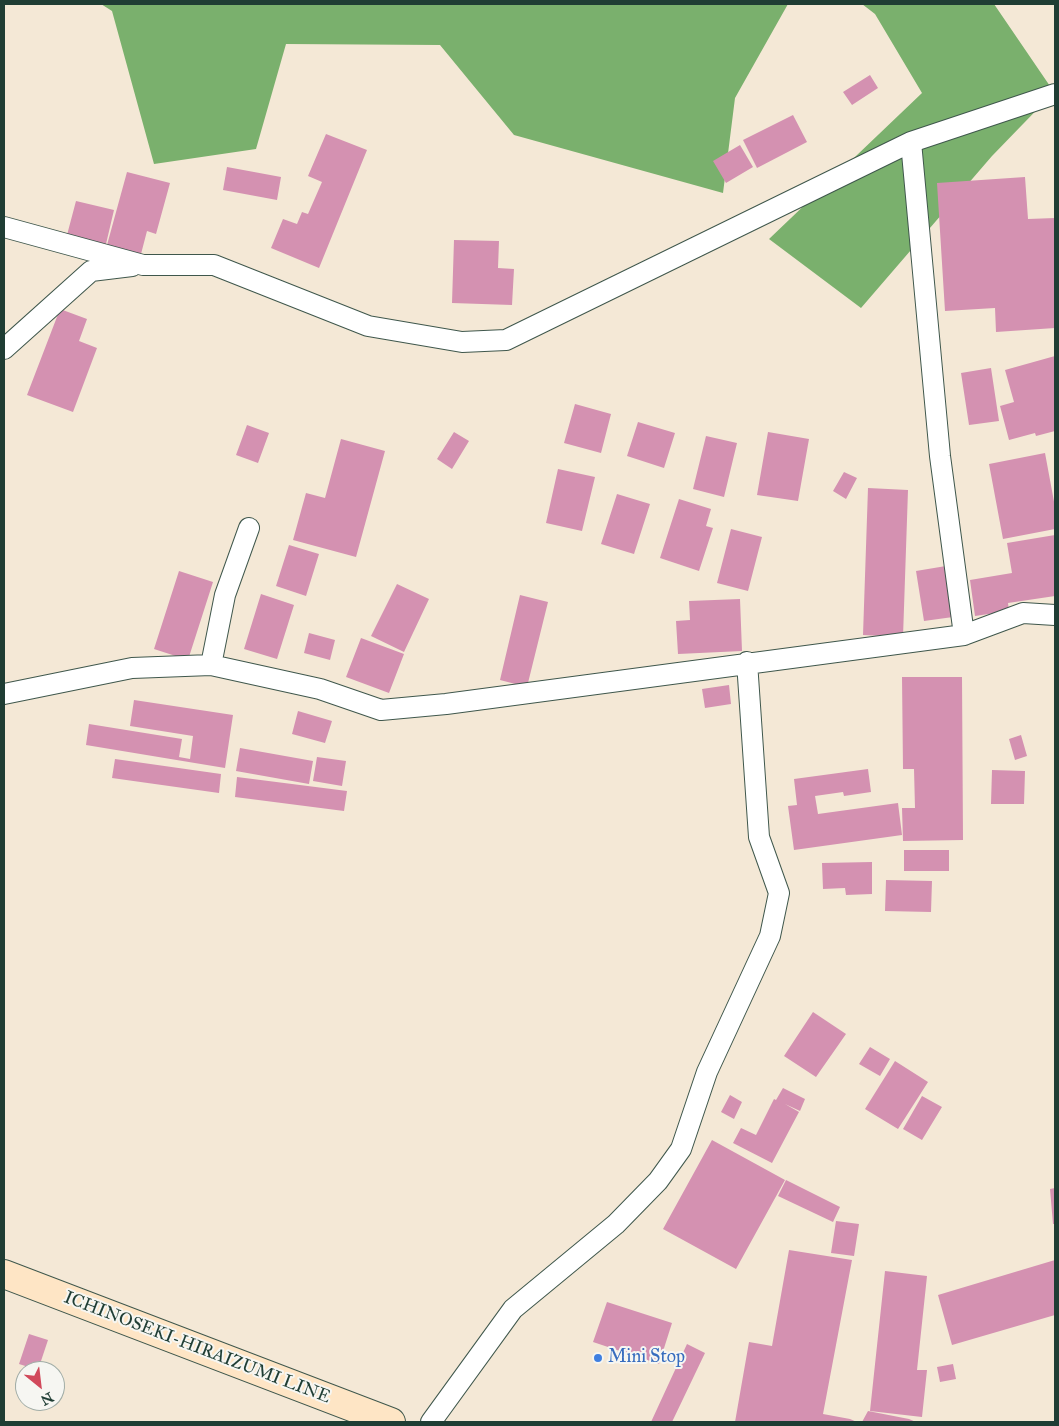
<!DOCTYPE html>
<style>
body{margin:0}
#map{position:relative;width:1059px;height:1426px;overflow:hidden;background:#f4e8d6;font-family:"IM FELL Great Primer",serif}
canvas{display:block}
.frame{position:absolute;inset:0;border:5px solid #1f3d34;pointer-events:none}
.north{position:absolute;left:15px;top:1361px;width:50px;height:50px;box-sizing:border-box;background:#f6f6f2;border:1px solid #a0aca6;border-radius:50%;rotate:151deg;font-size:14px;font-weight:700;line-height:20px;text-align:center;color:#1f3d34}
.north::after{content:'';display:block;margin:auto;width:18px;height:22px;background:#d1495b;clip-path:polygon(50% 0,100% 100%,50% 72%,0 100%)}
</style>
<div id="map">
<canvas width="1059" height="1426"></canvas>
<div class="frame"></div>
<div class="north">N</div>
</div>
<script>
const ctx = document.querySelector('canvas').getContext('2d');
ctx.lineJoin = 'round';
function fill(path, color) { ctx.fillStyle = color; ctx.fill(path, 'evenodd'); }
const toPath = rows => new Path2D(rows.map(r => 'M' + r).join(''));
function trace(path, color, width, dash) { ctx.strokeStyle = color; ctx.lineWidth = width; ctx.lineCap = dash ? 'butt' : 'round'; ctx.setLineDash(dash || []); ctx.stroke(path); }
function drawText(font, color, halo, rows, align = 'center') {
  ctx.font = font + ' "IM FELL Great Primer",serif'; ctx.lineWidth = 4; ctx.setLineDash([]); ctx.textBaseline = 'middle'; ctx.strokeStyle = halo; ctx.fillStyle = color; for (const [text, x, y, turn = 0] of rows) {
    ctx.save(); ctx.translate(x, y); ctx.rotate((+turn || 0) * Math.PI / 180); ctx.textAlign = isNaN(turn) ? turn : align; if (halo) ctx.strokeText(text, 0, 0); ctx.fillText(text, 0, 0); ctx.restore();
  }
}
fill(toPath([
 [101,4,788,4,735,98,723,193,514,135,440,45,286,44,256,149,154,164,112,11],
 [862,4,994,4,1054,92,992,156,861,308,769,239,922,93,875,14]
]), '#7ab06d');
fill(toPath([
 [870,75,878,88,852,105,843,92],
 [793,115,807,142,757,168,743,140],
 [326,134,367,150,319,268,271,248,283,219,297,224,302,212,308,214,322,182,308,176],
 [740,145,753,167,726,183,713,161],
 [227,167,281,177,277,200,223,190],
 [127,172,170,183,156,234,147,231,141,254,107,245],
 [1025,177,1028,219,1055,218,1055,328,996,332,995,308,945,311,937,183],
 [76,201,114,210,106,244,67,235],
 [454,240,499,241,498,268,514,269,512,305,452,303],
 [60,309,87,319,79,341,97,348,73,412,27,395],
 [1055,356,1055,431,1036,436,1035,433,1009,440,1000,406,1014,402,1005,370],
 [991,368,999,421,969,425,961,373],
 [575,404,611,414,601,453,564,443],
 [638,422,675,433,664,468,627,456],
 [247,425,269,433,258,463,236,455],
 [454,432,469,441,452,469,437,459],
 [768,432,809,439,798,501,757,495],
 [706,436,737,443,724,497,693,489],
 [341,439,385,451,356,557,293,540,306,493,325,498],
 [1045,453,1055,507,1055,529,1003,539,989,464],
 [558,469,595,477,582,531,546,523],
 [844,472,857,478,846,499,833,491],
 [868,488,908,490,903,637,863,635],
 [617,494,650,504,634,554,601,544],
 [679,499,711,509,706,526,713,528,699,571,660,558],
 [731,529,762,537,748,591,717,583],
 [1055,535,1055,596,1008,603,1009,611,975,616,970,580,1012,573,1007,543],
 [289,545,319,554,306,596,276,586],
 [946,566,953,617,924,621,916,571],
 [179,571,213,582,188,660,154,649],
 [397,584,429,599,404,652,371,636],
 [261,594,294,605,277,659,244,649],
 [520,595,548,602,527,687,500,680],
 [740,599,742,651,678,654,676,621,690,620,689,601],
 [309,633,335,640,330,660,304,653],
 [361,638,404,654,389,693,346,677],
 [902,677,962,677,963,840,903,841,902,808,915,808,914,769,903,769],
 [729,685,731,704,705,708,702,689],
 [134,700,233,715,225,768,86,745,89,724,182,739,179,757,190,759,193,736,130,726],
 [298,711,332,721,325,743,292,734],
 [1021,735,1027,756,1015,760,1009,739],
 [240,748,313,761,309,784,236,771],
 [317,757,346,761,342,786,313,781],
 [115,759,221,774,219,793,112,778],
 [868,769,871,792,844,796,843,792,815,796,818,814,898,803,902,835,794,850,788,806,797,805,794,779],
 [992,770,1025,771,1024,804,991,804],
 [237,777,347,791,344,811,235,797],
 [904,850,949,850,949,871,904,871],
 [872,862,872,894,846,895,845,888,823,889,822,863],
 [886,880,932,881,931,912,885,911],
 [813,1012,846,1034,816,1077,784,1056],
 [870,1047,890,1059,880,1076,859,1064],
 [895,1061,928,1082,898,1129,865,1109],
 [783,1088,805,1099,800,1111,785,1104,799,1112,772,1163,733,1143,741,1128,756,1135,774,1099,776,1100],
 [730,1095,742,1102,734,1119,721,1112],
 [922,1096,942,1107,922,1140,903,1129],
 [712,1140,785,1180,736,1269,663,1229],
 [786,1180,840,1207,833,1222,778,1196],
 [1055,1188,1055,1224,1053,1224,1050,1189],
 [836,1221,859,1224,854,1256,831,1253],
 [789,1250,852,1260,823,1414,850,1419,857,1422,735,1422,749,1342,772,1346],
 [1055,1260,1055,1315,952,1345,938,1295],
 [885,1271,927,1276,917,1370,927,1370,922,1417,870,1411],
 [607,1302,672,1323,659,1364,593,1342],
 [29,1334,48,1340,38,1370,19,1364],
 [687,1344,705,1353,672,1422,651,1422],
 [953,1364,956,1379,940,1382,937,1367],
 [868,1411,909,1419,916,1422,862,1422]
]), '#d491b1');
const minor = toPath([
 [911,142,940,456,964,635],
 [4,227,143,265,214,265,368,326,462,342,506,340,911,142,1055,94],
 [4,349,91,271,132,266],
 [211,665,225,595,249,528],
 [4,694,132,668,211,665,320,689,381,710,446,704,964,635,1023,613,1055,615],
 [431,1422,513,1309,616,1224,658,1181,681,1149,707,1072,770,936,779,893,759,837,747,662]
]);
const secondary = toPath([
 [4,1274,391,1422]
]);
trace(minor, '#3f574c', 22);
trace(secondary, '#3f574c', 30);
trace(minor, '#fff', 20);
trace(secondary, '#fee5c5', 28);
for (const [x, y, r, color] of [
 [598,1358,5,"#3f7fe0"]
]) { const dot = new Path2D(); dot.arc(x, y, r, 0, 2 * Math.PI); ctx.fillStyle = color; ctx.fill(dot); trace(dot, '#f6f6f2', 2); }
drawText('18px', '#1f3d34', '#f6f6f2', [
 ["ICHINOSEKI-HIRAIZUMI LINE",197,1348,21]
]);
drawText('18px', '#366cbe', '#f6f6f2', [
 ["Mini Stop",608,1358]
], 'left');
</script>
